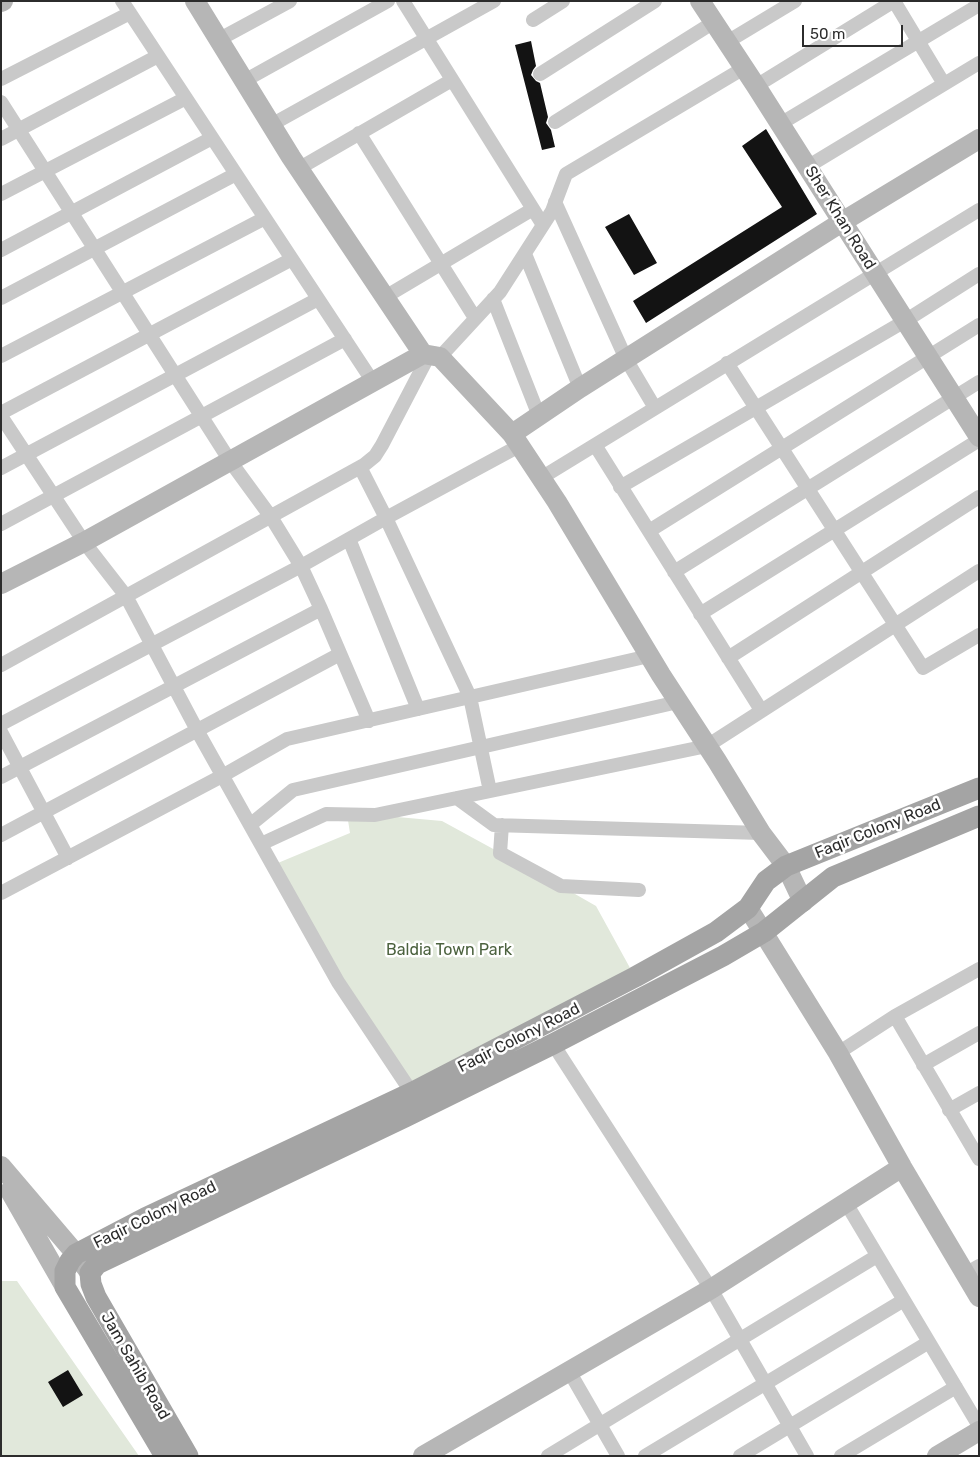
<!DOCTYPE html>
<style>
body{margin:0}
#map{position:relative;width:980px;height:1457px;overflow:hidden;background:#fff;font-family:Rubik,sans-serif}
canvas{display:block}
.frame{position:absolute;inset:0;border:2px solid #2c2c2c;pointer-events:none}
.scale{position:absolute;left:802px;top:25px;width:101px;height:22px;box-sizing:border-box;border:2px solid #2c2c2c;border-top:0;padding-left:6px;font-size:15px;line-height:18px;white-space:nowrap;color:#2c2c2c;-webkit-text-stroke:4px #fff;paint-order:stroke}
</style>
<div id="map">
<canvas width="980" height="1457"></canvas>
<div class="frame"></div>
<div class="scale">50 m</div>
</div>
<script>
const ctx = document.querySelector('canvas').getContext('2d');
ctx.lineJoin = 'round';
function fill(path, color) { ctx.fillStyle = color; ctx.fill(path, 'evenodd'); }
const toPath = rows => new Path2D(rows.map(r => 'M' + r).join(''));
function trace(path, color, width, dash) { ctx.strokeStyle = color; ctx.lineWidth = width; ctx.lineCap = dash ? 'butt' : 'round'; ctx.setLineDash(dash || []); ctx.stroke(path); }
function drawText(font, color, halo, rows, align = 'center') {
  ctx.font = font + ' Rubik,sans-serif'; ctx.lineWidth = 5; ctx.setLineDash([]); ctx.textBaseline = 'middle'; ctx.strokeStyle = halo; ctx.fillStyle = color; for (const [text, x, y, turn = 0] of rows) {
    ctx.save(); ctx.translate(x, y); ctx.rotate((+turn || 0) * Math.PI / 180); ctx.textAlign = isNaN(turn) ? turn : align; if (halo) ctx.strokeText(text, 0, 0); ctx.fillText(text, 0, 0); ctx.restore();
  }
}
fill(toPath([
 [347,814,375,815,442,821,561,886,596,906,635,977,413,1092,273,865,350,833],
 [1,1281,17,1281,139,1456,1,1456]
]), '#e1e8db');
fill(toPath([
 [531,41,536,66,533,70,531,75,536,81,540,83,548,117,546,123,551,130,555,147,542,150,515,45],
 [766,129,817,214,646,323,633,301,782,207,742,146],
 [629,214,657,263,634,275,605,227],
 [68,1370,83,1395,63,1407,48,1382]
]), '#131313');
trace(toPath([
 [122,1,373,382],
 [403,1,543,225],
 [894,1,944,84],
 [533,20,563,1],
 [218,40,290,1],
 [727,42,795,1],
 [540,74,655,1],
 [1,79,130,13],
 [244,81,388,1],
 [756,86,894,1],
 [1,102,230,461,271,517,301,566,321,609,369,721],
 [555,122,714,22],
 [780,124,979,5],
 [271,125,494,1],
 [359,133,475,318],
 [1,139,158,56],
 [807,167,979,63],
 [298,169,452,80],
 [1,194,186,98],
 [555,202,626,359,655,408],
 [1,250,212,138],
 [525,254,580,388],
 [385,297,533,209],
 [1,298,236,174],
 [493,299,539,416],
 [1,356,265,218],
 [440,357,500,292,552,211,566,174,744,68],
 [727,363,923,668,979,635],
 [1,413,292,259],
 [1,416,84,542,126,596,198,732,338,982,416,1099],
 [595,445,761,710],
 [360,467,386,518,470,697,490,791],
 [1,468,318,299],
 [541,478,979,210],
 [620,487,905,321,979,274],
 [1,524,345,339],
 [649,531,979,325],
 [349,539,418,709],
 [674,572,979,382],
 [700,614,979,440],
 [728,658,979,497],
 [1,665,364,465,375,456,382,445,429,355],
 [1,724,301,566,386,518,519,446],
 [1,732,68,858],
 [1,777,321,609],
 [457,798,494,825,761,833],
 [250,825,293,790,678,702],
 [502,825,500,853,561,886,639,890],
 [1,835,340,654],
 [261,844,326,814,375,815,707,746,979,571],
 [1,893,222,776,287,739,649,656],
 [895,1016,979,1159],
 [553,1044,711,1289,807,1456],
 [838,1053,895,1016,979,969],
 [923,1065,979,1033],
 [949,1110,979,1093],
 [846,1203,979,1426],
 [965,1274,979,1266],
 [569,1371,618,1456],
 [548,1456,877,1256],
 [645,1456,904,1300],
 [740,1456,929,1342],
 [841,1456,956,1387]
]), '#c9c9c9', 14);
trace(toPath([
 [195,1,291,157,423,354,440,357,512,434,557,502,661,675,717,761,761,833,786,866,803,902],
 [700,1,756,86,979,437],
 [1,2,3,1],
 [512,434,580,388,842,222,979,139],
 [1,584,84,542,423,354],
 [748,908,838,1053,902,1167,979,1297],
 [1,1166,76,1254,90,1273],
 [10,1191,65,1287],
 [423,1456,711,1289,902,1167],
 [937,1456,979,1431]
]), '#b6b6b6', 20);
trace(toPath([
 [165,1456,65,1287,65,1271,70,1261,76,1254,145,1218,413,1092,635,977,716,932,748,908,766,881,786,866,979,788],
 [188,1456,96,1297,91,1284,90,1273,97,1264,405,1117,553,1044,723,956,764,932,833,877,979,816]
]), '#a4a4a4', 21);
drawText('16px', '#2c2c2c', '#fff', [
 ["Sher Khan Road",840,218,58],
 ["Faqir Colony Road",878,829,-22],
 ["Faqir Colony Road",519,1038,-27],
 ["Faqir Colony Road",155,1215,-26],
 ["Jam Sahib Road",135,1366,60]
]);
drawText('16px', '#4c623f', '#fff', [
 ["Baldia Town Park",449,950]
]);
</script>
